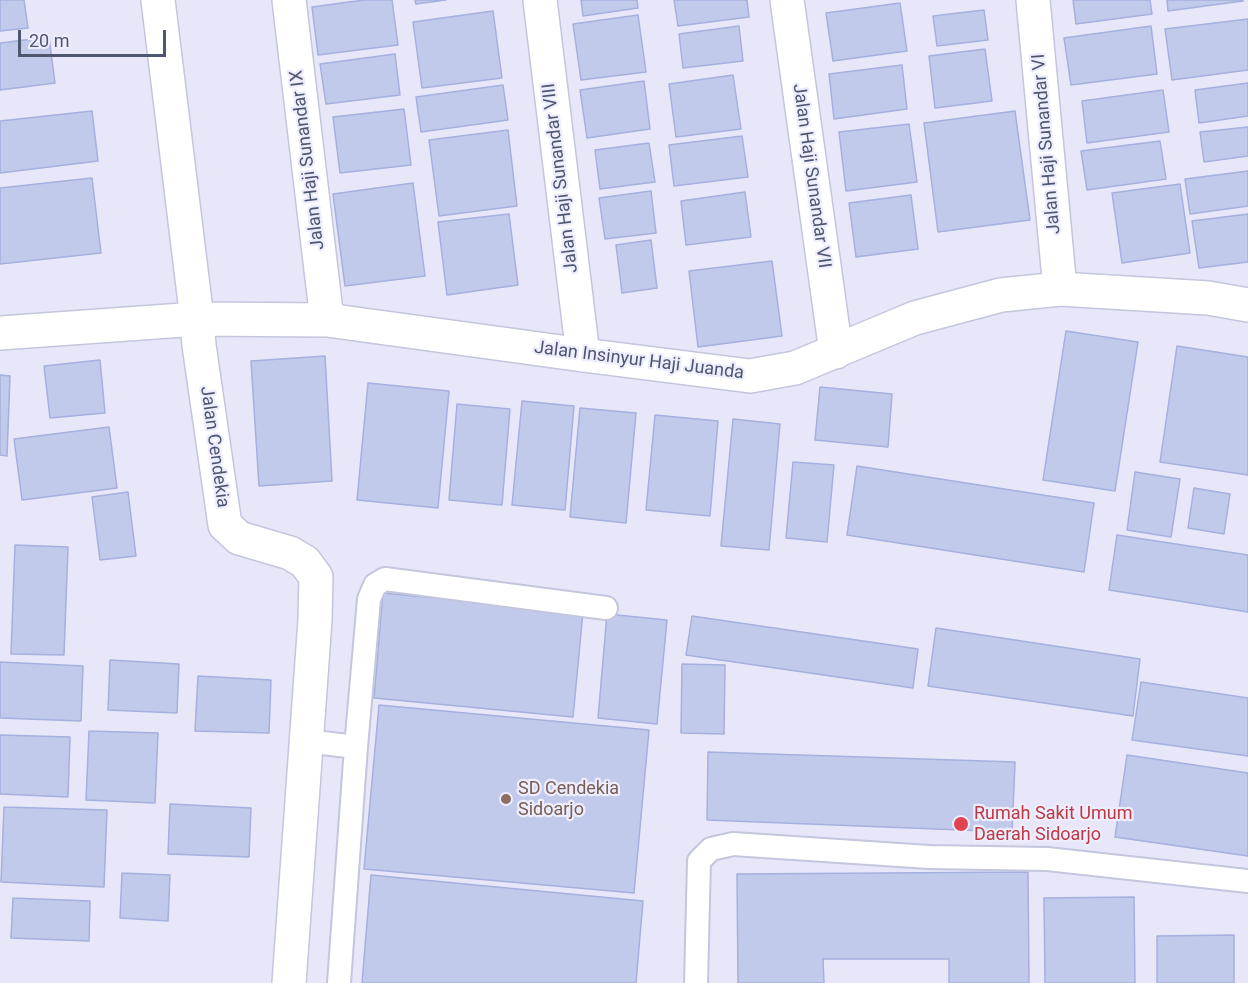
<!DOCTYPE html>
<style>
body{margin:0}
#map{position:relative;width:1248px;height:983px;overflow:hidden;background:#e8e7fa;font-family:Roboto,sans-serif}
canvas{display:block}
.scale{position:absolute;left:18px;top:30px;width:148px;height:27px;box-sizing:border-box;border:3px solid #4e5670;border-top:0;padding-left:8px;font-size:18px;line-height:21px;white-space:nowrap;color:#4e5670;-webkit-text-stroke:4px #ededfd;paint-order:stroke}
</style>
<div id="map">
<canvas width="1248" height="983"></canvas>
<div class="scale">20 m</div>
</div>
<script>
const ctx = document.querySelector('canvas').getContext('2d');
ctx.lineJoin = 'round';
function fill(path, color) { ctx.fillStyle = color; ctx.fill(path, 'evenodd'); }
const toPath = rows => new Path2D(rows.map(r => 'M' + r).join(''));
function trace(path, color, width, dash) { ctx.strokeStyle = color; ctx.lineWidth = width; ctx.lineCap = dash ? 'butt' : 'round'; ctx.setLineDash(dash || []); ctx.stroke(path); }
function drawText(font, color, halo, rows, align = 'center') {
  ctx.font = font + ' Roboto,sans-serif'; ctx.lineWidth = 4.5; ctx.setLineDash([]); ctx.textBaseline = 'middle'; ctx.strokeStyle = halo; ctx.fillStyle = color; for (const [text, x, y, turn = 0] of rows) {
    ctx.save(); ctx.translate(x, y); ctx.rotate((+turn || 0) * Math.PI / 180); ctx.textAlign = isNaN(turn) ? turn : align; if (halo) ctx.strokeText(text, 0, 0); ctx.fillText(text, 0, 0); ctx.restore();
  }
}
const building = toPath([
 [0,0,24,0,28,28,0,31,0,0],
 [364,0,392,0,398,45,318,55,312,7,364,0],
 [415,0,446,0,416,4,415,0],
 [581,0,637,0,638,8,583,16,581,0],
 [674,0,747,0,749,17,678,26,674,0],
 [1073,0,1150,0,1152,14,1076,24,1073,0],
 [1167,0,1243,0,1243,1,1168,11,1167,0],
 [900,3,907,51,833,61,826,13,900,3],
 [984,10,988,40,937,46,933,16,984,10],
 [493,11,502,78,422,88,413,22,493,11],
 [638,15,646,72,581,80,573,24,638,15],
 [1248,19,1248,70,1172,80,1165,29,1248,19],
 [739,26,743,61,683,68,679,34,739,26],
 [1151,26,1157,74,1071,85,1064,38,1151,26],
 [49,37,55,83,0,90,0,43,49,37],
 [985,49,992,101,935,108,929,56,985,49],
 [395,54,400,95,326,104,320,64,395,54],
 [902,65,907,109,834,119,829,74,902,65],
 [733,75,741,129,676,137,669,84,733,75],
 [644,81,650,129,587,138,580,90,644,81],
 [1248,83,1248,116,1199,123,1195,90,1248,83],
 [503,85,508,120,421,132,416,97,503,85],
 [1163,90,1169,132,1087,143,1082,101,1163,90],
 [404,109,411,165,340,173,333,117,404,109],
 [92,111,98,161,0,173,0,121,92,111],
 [1015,111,1030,220,938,232,924,123,1015,111],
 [909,124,917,182,846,191,839,132,909,124],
 [1248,127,1248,156,1204,162,1200,132,1248,127],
 [508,130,517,206,439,216,429,140,508,130],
 [742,136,748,177,674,186,669,145,742,136],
 [1160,141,1166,179,1087,190,1081,151,1160,141],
 [649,143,655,182,600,189,595,150,649,143],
 [1248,171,1248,206,1190,214,1185,179,1248,171],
 [92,178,101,253,0,264,0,188,92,178],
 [413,183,425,276,345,286,333,194,413,183],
 [1180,184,1190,253,1122,263,1112,193,1180,184],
 [651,191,656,233,605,239,599,198,651,191],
 [745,192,751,237,686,245,681,201,745,192],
 [911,195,918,249,856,257,849,203,911,195],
 [509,214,518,285,447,295,438,222,509,214],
 [1248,214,1248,262,1199,268,1192,221,1248,214],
 [651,240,657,288,622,293,616,245,651,240],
 [772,261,782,336,698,347,689,271,772,261],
 [1066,331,1138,342,1115,491,1043,480,1066,331],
 [1177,346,1248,357,1248,475,1160,462,1177,346],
 [325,356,332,481,259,486,251,361,325,356],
 [100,360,105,413,50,418,44,366,100,360],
 [0,375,10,376,7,456,0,455,0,375],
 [368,383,449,391,438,508,357,500,368,383],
 [820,387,892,394,888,447,815,440,820,387],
 [522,401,574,406,565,510,512,505,522,401],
 [457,404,510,409,502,505,449,500,457,404],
 [580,408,636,413,626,523,570,517,580,408],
 [655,415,718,421,710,516,646,510,655,415],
 [733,419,780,424,769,550,721,546,733,419],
 [109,427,117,488,22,500,14,439,109,427],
 [793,462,834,465,827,542,786,538,793,462],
 [857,466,1094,503,1084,572,847,535,857,466],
 [1135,472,1180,479,1171,537,1127,530,1135,472],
 [1194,488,1230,494,1224,534,1188,528,1194,488],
 [128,492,136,556,100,560,92,497,128,492],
 [1117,535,1248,555,1248,612,1109,590,1117,535],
 [15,545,68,547,64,655,11,654,15,545],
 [383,593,583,612,573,717,374,698,383,593],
 [607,614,667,620,657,724,598,718,607,614],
 [692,616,918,649,913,688,686,655,692,616],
 [936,628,1140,659,1133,716,928,686,936,628],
 [110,660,179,664,177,713,108,710,110,660],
 [0,662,83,666,81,721,0,718,0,662],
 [682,664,725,665,724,734,681,733,682,664],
 [198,676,271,680,269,733,195,731,198,676],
 [1141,682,1248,698,1248,756,1132,740,1141,682],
 [379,705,649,730,634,893,364,869,379,705],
 [89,731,158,733,155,803,86,800,89,731],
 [0,735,70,737,68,797,0,794,0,735],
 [708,752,1015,762,1012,832,707,820,708,752],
 [1127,755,1248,773,1248,856,1115,837,1127,755],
 [170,804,251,808,249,857,168,854,170,804],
 [4,807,107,810,104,887,1,882,4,807],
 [1028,872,1029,983,949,983,949,959,823,959,824,983,738,983,737,874,1028,872],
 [122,873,170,875,168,921,120,918,122,873],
 [371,875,643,901,636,983,362,983,371,875],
 [1134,897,1135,983,1045,983,1044,898,1134,897],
 [13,898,90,901,89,941,11,938,13,898],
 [1234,935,1234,983,1157,983,1157,936,1234,935]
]);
fill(building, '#c2caec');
trace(building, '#a4b0dd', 1.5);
const service = toPath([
 [306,741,356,747,369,599,375,585,385,579,606,608],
 [339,983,356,747],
 [696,983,699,861,711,849,733,844,929,857,1047,859,1248,881]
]);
const minor = toPath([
 [158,0,197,319,199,345,225,525,239,538,290,553,305,562,316,577,315,620,289,983],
 [289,0,327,320],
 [540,0,583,355],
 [787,0,836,352],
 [1033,0,1060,289],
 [0,333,197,319,327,320,583,355,750,376,795,368,915,318,1001,295,1060,289,1208,298,1248,305]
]);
trace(service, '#c3c6dd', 26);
trace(minor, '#c3c6dd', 36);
trace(service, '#fff', 22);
trace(minor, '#fff', 33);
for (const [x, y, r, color] of [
 [506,799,6,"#8d6e63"],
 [961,824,8,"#e0444e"]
]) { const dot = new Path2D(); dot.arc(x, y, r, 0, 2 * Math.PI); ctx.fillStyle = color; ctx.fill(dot); trace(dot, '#ededfd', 2); }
drawText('18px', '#4e5670', '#ededfd', [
 ["Jalan Haji Sunandar VI",1047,144,-95],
 ["Jalan Haji Sunandar IX",308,160,-97],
 ["Jalan Haji Sunandar VII",811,176,82],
 ["Jalan Haji Sunandar VIII",561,178,-97],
 ["Jalan Insinyur Haji Juanda",639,361,7],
 ["Jalan Cendekia",214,447,82]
]);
drawText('18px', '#785e54', '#ededfd', [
 ["SD Cendekia",518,789],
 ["Sidoarjo",518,810]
], 'left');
drawText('18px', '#be3a42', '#ededfd', [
 ["Rumah Sakit Umum",974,814],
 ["Daerah Sidoarjo",974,835]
], 'left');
</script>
